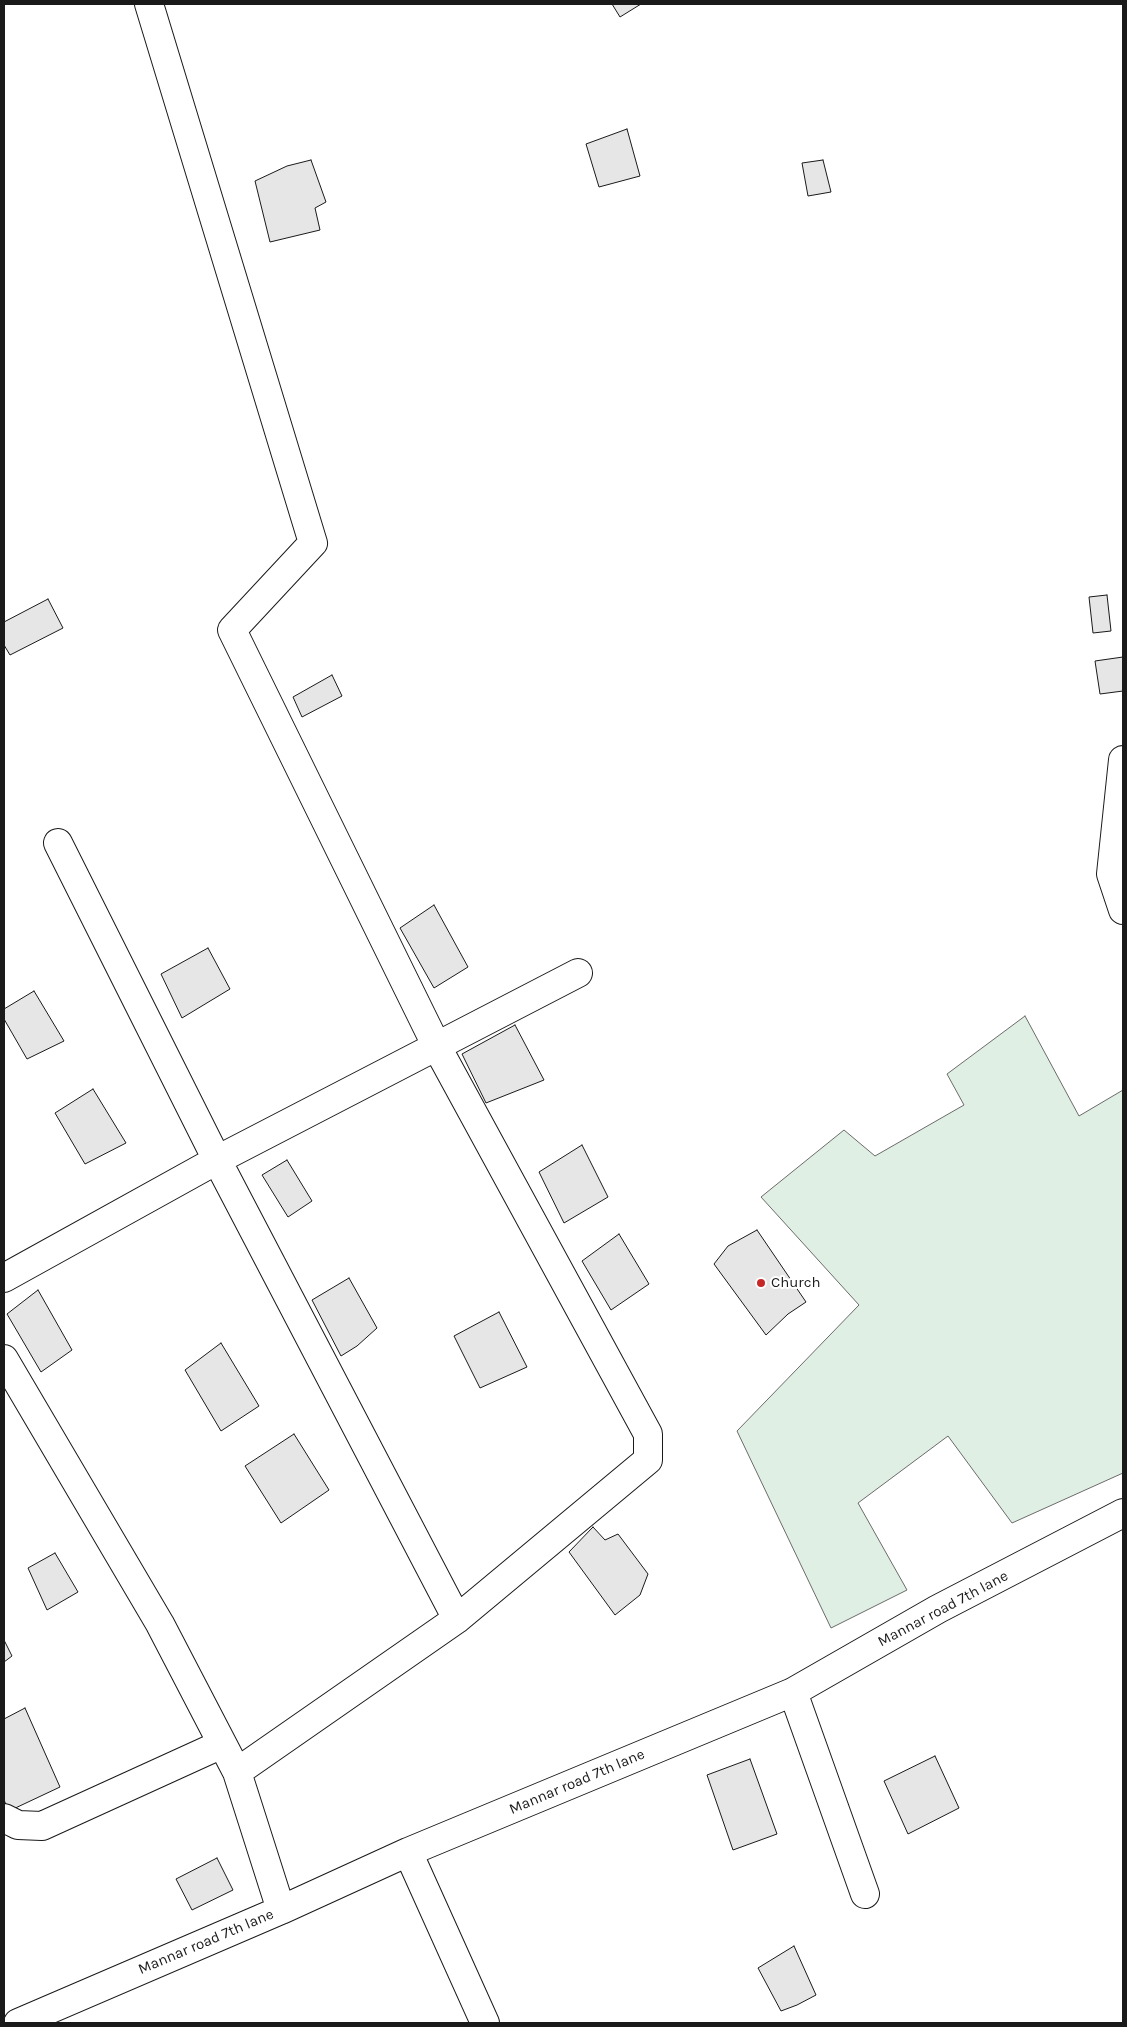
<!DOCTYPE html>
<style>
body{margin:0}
#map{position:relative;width:1127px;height:2027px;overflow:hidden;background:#fff;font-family:Karla,sans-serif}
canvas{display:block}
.frame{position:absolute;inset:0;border:5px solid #1a1a1a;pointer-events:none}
</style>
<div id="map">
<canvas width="1127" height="2027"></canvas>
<div class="frame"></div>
</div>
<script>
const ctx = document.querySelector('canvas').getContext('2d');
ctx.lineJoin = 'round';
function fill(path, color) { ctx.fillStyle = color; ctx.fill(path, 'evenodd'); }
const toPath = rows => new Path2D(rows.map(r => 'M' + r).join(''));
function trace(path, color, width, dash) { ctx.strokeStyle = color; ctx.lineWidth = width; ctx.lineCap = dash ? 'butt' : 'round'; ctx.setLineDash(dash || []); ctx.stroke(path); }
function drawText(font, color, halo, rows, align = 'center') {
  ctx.font = font + ' Karla,sans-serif'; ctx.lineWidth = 4; ctx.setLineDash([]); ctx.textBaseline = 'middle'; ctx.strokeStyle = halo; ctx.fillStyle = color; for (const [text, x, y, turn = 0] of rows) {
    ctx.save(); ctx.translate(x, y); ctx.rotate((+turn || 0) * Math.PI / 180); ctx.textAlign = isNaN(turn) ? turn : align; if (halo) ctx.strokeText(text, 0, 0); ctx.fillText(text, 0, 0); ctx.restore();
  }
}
const green = toPath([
 [1025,1016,1079,1116,1123,1090,1123,1473,1012,1523,948,1436,858,1503,907,1590,831,1628,737,1431,859,1305,761,1197,844,1130,875,1156,964,1105,947,1074,1025,1016]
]);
fill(green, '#e0efe3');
trace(green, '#6a6a6a', 1);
const building = toPath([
 [612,4,641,4,620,17,612,4],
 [627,129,640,176,599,187,586,144,627,129],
 [311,160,326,202,315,208,320,230,270,242,255,181,287,166,311,160],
 [823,160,831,192,808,196,802,163,823,160],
 [1107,595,1111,631,1093,633,1089,597,1107,595],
 [48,599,63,628,10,655,4,645,4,622,48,599],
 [1123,657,1123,691,1100,694,1095,661,1123,657],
 [332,675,342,696,302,717,293,697,332,675],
 [434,905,468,967,434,988,400,928,434,905],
 [208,948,230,989,182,1018,161,974,208,948],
 [34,991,64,1041,27,1059,4,1019,4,1009,34,991],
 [515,1025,544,1080,486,1103,462,1054,515,1025],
 [93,1089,126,1143,85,1164,55,1113,93,1089],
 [582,1145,608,1197,564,1223,539,1172,582,1145],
 [287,1160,312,1201,288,1217,262,1175,287,1160],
 [757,1230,806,1302,788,1314,766,1335,714,1264,728,1246,757,1230],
 [619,1234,649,1284,611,1310,582,1261,619,1234],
 [349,1278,377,1328,357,1346,341,1356,312,1300,349,1278],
 [38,1290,72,1350,41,1372,7,1314,38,1290],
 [499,1312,527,1367,480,1388,454,1336,499,1312],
 [221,1343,259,1406,221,1431,185,1370,221,1343],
 [294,1434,329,1490,281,1523,245,1466,294,1434],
 [593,1527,605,1540,618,1534,648,1574,640,1595,615,1615,569,1552,593,1527],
 [55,1553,78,1592,47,1610,28,1568,55,1553],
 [4,1640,12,1656,4,1662,4,1640],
 [25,1708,60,1787,9,1811,4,1800,4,1719,25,1708],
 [935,1756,959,1808,908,1834,884,1781,935,1756],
 [750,1759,777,1834,733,1850,707,1775,750,1759],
 [217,1858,233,1890,192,1910,176,1879,217,1858],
 [794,1946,816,1995,797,2005,781,2011,758,1968,794,1946]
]);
fill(building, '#e6e6e6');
trace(building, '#1a1a1a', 1);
const minor = toPath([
 [149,4,313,543,232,630,437,1047,648,1434,648,1460,457,1619,237,1772,281,1910],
 [1123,760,1111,874,1123,910],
 [58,843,217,1160,457,1619],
 [4,1278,217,1160,578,973],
 [4,1359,160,1624,237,1772],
 [793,1692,865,1894],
 [4,1818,18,1825,42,1826,222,1744],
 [408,1852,485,2023],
 [18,2023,281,1910,408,1852,793,1692,938,1609,1123,1513]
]);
trace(minor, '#1a1a1a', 30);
trace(minor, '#fff', 28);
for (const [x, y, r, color] of [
 [761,1283,5,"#c62828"]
]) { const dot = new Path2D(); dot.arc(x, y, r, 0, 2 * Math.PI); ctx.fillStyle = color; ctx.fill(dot); trace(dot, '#fff', 2); }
drawText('15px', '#1a1a1a', '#fff', [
 ["Church",771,1283]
], 'left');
drawText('15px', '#1a1a1a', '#fff', [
 ["Mannar road 7th lane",943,1609,-28],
 ["Mannar road 7th lane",577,1782,-23],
 ["Mannar road 7th lane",206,1942,-23]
]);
</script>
